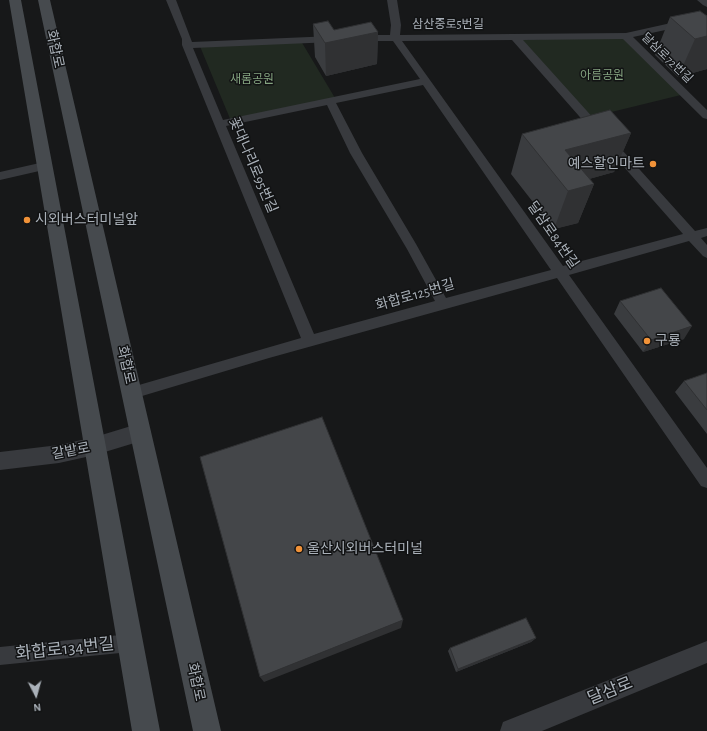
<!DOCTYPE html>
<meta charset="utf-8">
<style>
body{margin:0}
#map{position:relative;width:707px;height:731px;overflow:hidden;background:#171819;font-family:"Alegreya Sans",sans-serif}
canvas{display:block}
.north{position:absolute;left:16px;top:675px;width:40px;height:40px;-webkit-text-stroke:3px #121314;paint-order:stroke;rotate:174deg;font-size:11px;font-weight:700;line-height:16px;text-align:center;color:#aab1b9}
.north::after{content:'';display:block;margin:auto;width:14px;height:18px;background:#aab1b9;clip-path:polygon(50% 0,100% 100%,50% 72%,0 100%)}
</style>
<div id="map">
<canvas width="707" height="731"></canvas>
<div class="north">N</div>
</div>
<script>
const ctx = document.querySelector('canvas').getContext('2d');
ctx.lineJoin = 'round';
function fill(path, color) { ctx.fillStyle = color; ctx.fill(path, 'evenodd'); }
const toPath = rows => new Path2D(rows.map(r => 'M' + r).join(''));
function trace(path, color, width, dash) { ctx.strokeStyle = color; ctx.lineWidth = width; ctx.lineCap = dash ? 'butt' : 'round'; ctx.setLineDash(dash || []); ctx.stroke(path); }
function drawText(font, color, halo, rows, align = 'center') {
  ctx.font = font + ' "Alegreya Sans","Noto Sans KR",sans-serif'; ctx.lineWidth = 3; ctx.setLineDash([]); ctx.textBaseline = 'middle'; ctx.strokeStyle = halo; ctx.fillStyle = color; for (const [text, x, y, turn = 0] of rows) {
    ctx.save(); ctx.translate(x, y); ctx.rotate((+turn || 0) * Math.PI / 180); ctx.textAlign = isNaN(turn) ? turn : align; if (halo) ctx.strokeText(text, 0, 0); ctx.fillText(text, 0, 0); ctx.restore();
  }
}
fill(toPath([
 [626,36,685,94,587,118,517,40],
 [301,41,335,98,231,121,199,44]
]), '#212921');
fill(toPath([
 [166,0,176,0,192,42,333,36,338,39,333,42,193,48,223,120,420,79,393,41,360,41,355,38,360,35,390,35,391,25,387,0,397,0,401,25,400,35,626,33,707,15,707,21,633,37,707,110,707,119,703,118,623,39,523,40,695,231,707,228,707,236,701,238,707,245,707,258,703,256,689,241,569,275,707,468,707,488,701,486,557,278,269,358,132,399,127,397,125,393,127,389,132,387,301,338,182,45,182,39,166,0],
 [512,40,683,234,563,266,402,41,512,40],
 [423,85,551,270,446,298,416,244,362,153,336,103,423,85],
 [327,105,350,153,407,249,435,301,314,334,226,126,327,105],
 [44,162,48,163,50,166,48,169,0,180,0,172,44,162],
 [130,634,136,637,139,643,136,649,130,652,0,665,0,647,130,634]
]), '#383a3e');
fill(toPath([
 [697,0,707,0,707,7,703,5,697,0],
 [141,423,148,426,151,432,148,438,141,441,95,455,59,463,0,470,0,452,59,445,95,437,141,423],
 [707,641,707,663,542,731,500,731,503,722,707,641]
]), '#383a3e');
fill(toPath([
 [9,0,21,0,160,731,132,731,9,0],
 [38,0,50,0,221,731,193,731,38,0]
]), '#464a4e');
fill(toPath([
 [707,16,707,69,678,77,655,55,670,17],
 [313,24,334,30,378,32,377,64,326,76,315,57],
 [631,133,614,172,589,179,594,184,578,223,554,229,511,174,522,134],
 [620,301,684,339,643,352,614,314],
 [707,373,707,434,675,392,684,381],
 [536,638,531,642,456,672,448,651,450,648]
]), '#3a3c3f');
fill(toPath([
 [378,32,377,64,326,76,325,43],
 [707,36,707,69,678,77,695,39],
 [631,133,614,172,564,186,565,150],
 [594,184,578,223,554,229,568,191],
 [692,326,684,339,643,352,651,340],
 [403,620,401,628,264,682,260,677],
 [536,638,531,642,456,672,458,669]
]), '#303133');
const building = toPath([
 [700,11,707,16,707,36,695,39,670,17,700,11],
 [328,21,334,30,371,22,378,32,325,43,313,24,328,21],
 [610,110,631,133,565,150,594,184,568,191,522,134,610,110],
 [661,288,692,326,651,340,620,301,661,288],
 [707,373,707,410,684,381,707,373],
 [322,417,403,620,260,677,200,457,322,417],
 [526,618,536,638,458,669,450,648,526,618]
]);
fill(building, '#444649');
trace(building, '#303133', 1);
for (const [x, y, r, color] of [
 [653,164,4,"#f19238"],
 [27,220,4,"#f19238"],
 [647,341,4,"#f19238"],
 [299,549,4,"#f19238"]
]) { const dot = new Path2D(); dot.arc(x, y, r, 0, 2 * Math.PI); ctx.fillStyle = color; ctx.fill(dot); trace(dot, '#121314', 1.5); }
drawText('12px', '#aab1b9', '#121314', [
 ["삼산중로5번길",448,24],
 ["달삼로72번길",667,58,44]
]);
drawText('12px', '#85a481', '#121314', [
 ["아름공원",602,75],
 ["새롬공원",252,79]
]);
drawText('14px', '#aab1b9', '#121314', [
 ["화합로",55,49,78],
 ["꽃대나리로95번길",253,165,67],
 ["달삼로84번길",553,235,55],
 ["화합로125번길",415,295,-16],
 ["화합로",126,365,77],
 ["갈밭로",71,451,-11],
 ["화합로",196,682,78]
]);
drawText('14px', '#aab1b9', '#121314', [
 ["예스할인마트",645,164,"right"],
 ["시외버스터미널앞",35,220],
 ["구룡",655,341],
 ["울산시외버스터미널",307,549]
], 'left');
drawText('17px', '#aab1b9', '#121314', [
 ["화합로134번길",65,649,-6],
 ["달삼로",610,691,-22]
]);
</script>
